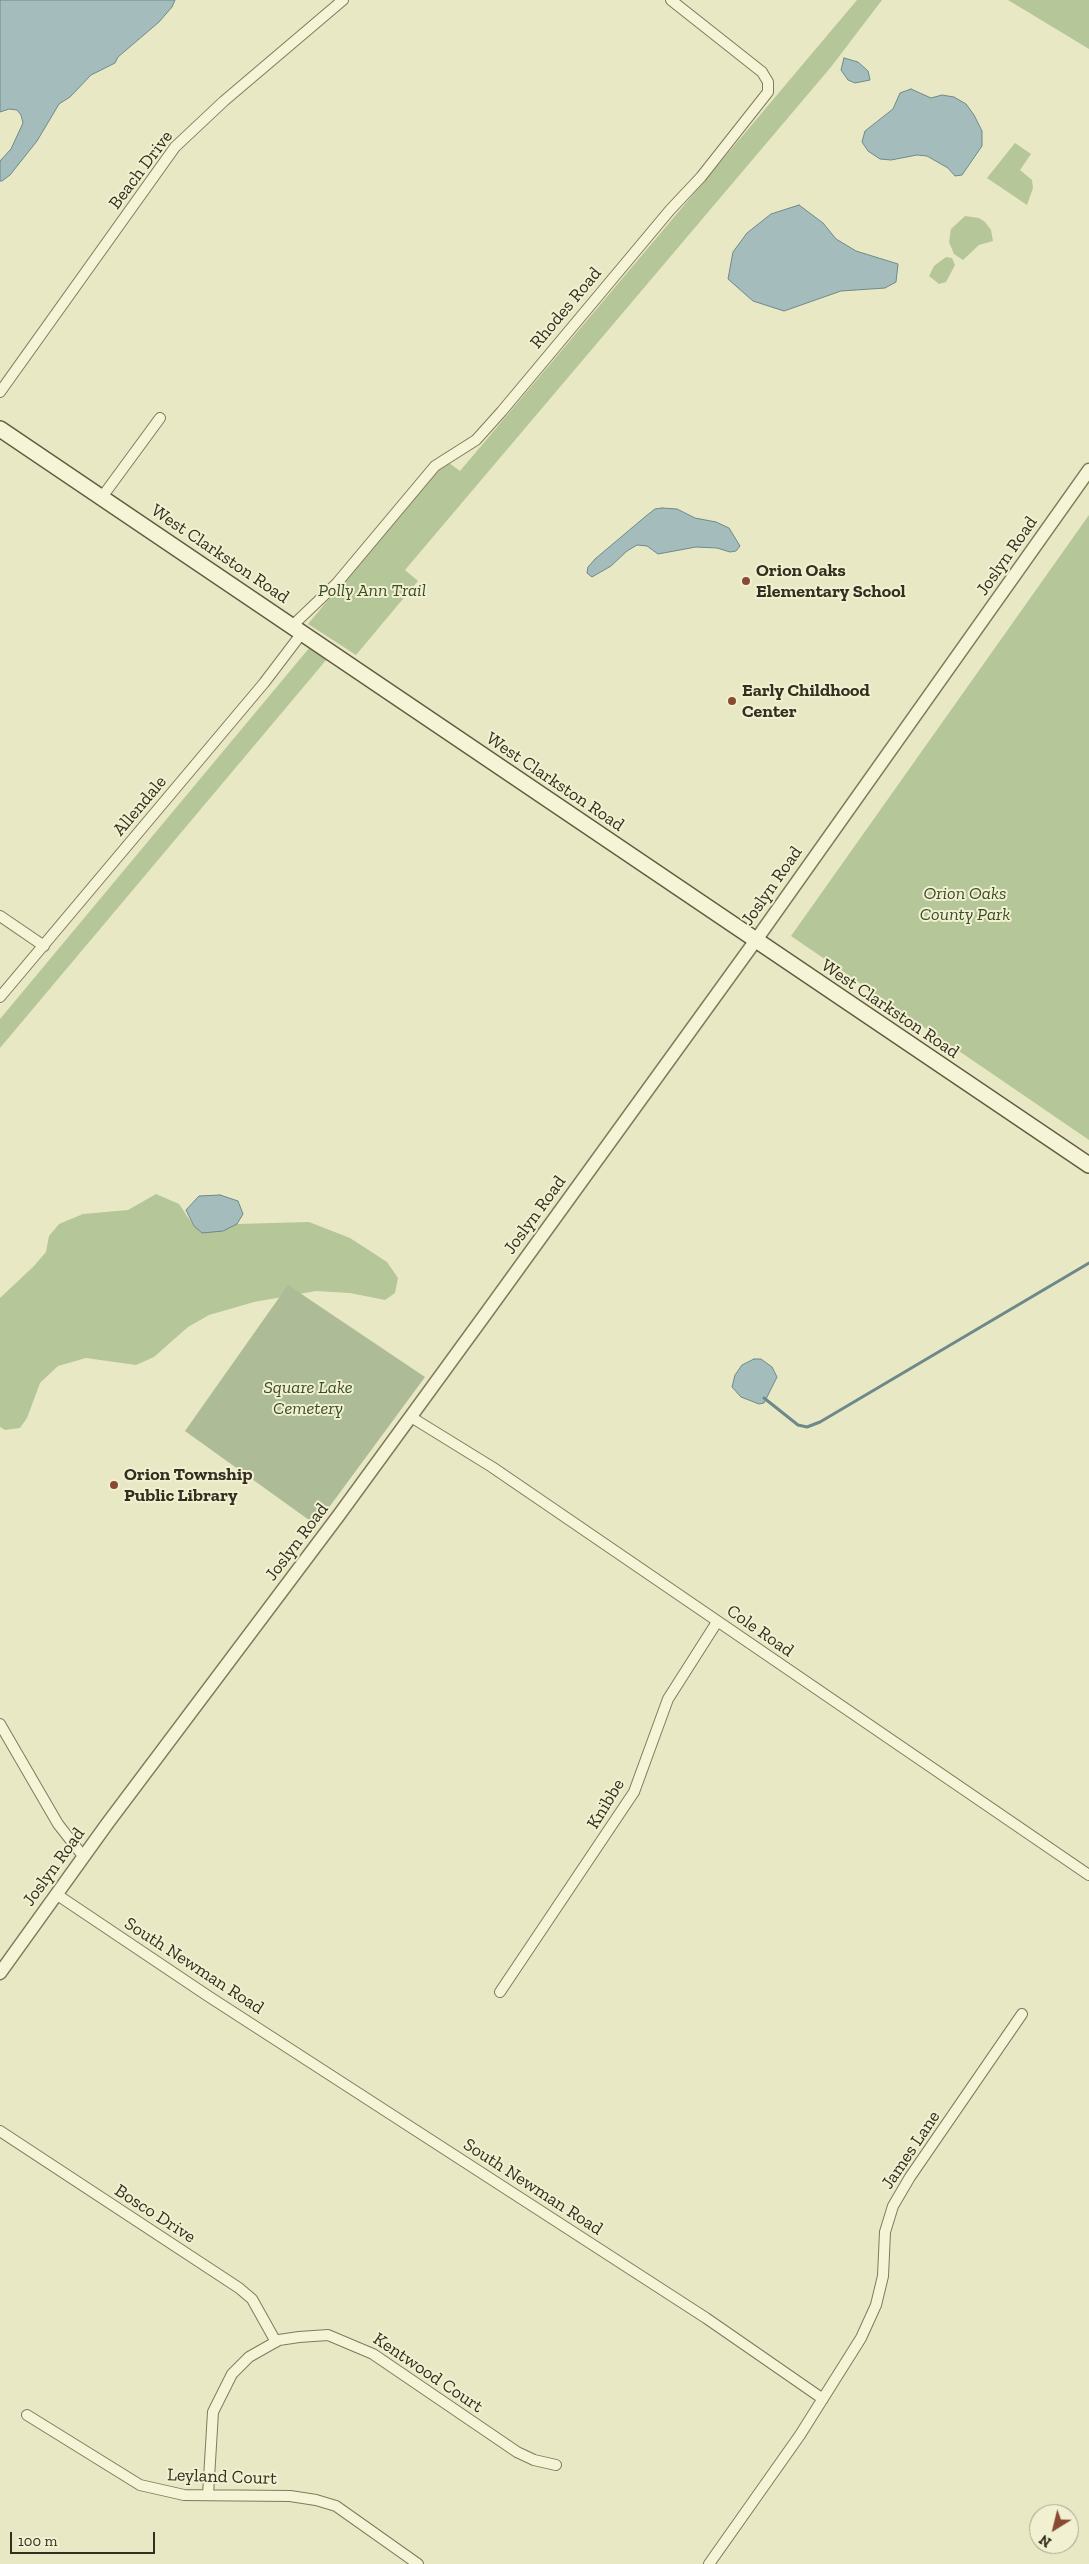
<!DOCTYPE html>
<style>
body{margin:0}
#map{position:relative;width:1089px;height:2564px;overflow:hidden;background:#e9e8c4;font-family:"Zilla Slab",serif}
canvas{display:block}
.north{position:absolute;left:1029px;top:2504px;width:50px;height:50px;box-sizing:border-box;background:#f1f1d2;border:1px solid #a5a38a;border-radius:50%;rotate:216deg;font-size:14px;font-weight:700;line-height:20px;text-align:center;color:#332e1f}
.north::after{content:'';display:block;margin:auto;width:18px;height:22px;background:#8a4932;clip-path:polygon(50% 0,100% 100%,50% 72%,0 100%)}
.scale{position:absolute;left:10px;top:2532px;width:145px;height:22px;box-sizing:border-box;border:2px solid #332e1f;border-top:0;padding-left:6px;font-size:15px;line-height:18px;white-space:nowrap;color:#332e1f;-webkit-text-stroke:4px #f1f1d2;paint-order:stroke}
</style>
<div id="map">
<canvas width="1089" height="2564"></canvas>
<div class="north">N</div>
<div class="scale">100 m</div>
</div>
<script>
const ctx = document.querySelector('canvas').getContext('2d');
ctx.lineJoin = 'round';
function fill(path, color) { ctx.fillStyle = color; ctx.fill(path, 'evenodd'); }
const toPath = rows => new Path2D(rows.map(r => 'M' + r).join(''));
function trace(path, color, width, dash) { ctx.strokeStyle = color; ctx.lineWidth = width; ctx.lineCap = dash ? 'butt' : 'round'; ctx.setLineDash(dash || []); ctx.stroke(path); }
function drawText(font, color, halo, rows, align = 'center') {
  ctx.font = font + ' "Zilla Slab",serif'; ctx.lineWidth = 4; ctx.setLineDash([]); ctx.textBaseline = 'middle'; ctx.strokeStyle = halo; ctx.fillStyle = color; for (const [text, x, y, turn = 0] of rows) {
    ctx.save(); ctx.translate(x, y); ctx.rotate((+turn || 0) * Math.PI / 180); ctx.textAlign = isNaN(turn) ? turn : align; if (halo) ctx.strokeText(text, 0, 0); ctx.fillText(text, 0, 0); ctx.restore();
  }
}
fill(toPath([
 [857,0,882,0,831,67,405,570,418,581,356,655,308,624,445,460,460,471],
 [1008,0,1089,0,1089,49],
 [1015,143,1031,154,1020,170,1032,180,1033,188,1027,205,987,178],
 [965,216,979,218,985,222,991,230,993,241,979,245,963,260,954,254,949,242,951,229],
 [946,257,952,258,955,265,946,282,939,284,929,276,934,266],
 [1089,515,1089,1140,791,936],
 [310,647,327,659,0,1048,0,1019],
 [156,1194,179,1204,194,1226,223,1231,237,1224,309,1222,350,1238,387,1262,398,1278,395,1293,385,1300,350,1293,316,1291,254,1302,209,1315,188,1327,154,1357,136,1365,86,1358,58,1366,40,1383,27,1418,20,1428,5,1430,0,1427,0,1298,34,1266,46,1252,49,1236,59,1224,83,1214,128,1210]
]), '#b5c699');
fill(toPath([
 [288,1285,425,1377,316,1525,185,1431]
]), '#adbb97');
const water = toPath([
 [0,0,175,0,172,7,159,22,118,57,115,63,91,75,70,97,59,104,37,141,10,175,2,181,0,181,0,161,11,149,23,123,21,115,17,110,9,109,0,112,0,0],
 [844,58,858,62,868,71,870,80,855,83,848,80,841,70,844,58],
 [911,89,931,98,942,95,954,97,966,104,974,115,982,131,982,146,962,175,955,176,948,168,927,156,917,155,891,160,880,159,868,151,862,142,865,131,893,109,900,93,911,89],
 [799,205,823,223,836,239,856,251,898,264,896,282,885,288,841,291,784,311,753,301,728,279,733,252,747,233,771,214,799,205],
 [662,508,677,509,695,518,716,522,729,528,740,546,736,551,730,552,717,548,696,547,658,554,647,546,637,545,627,551,611,566,592,577,587,573,588,567,595,559,646,516,655,509,662,508],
 [220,1195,238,1201,243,1214,237,1224,223,1231,202,1233,194,1226,186,1210,199,1196,220,1195],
 [754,1359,761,1359,772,1367,777,1377,764,1403,759,1404,741,1397,732,1387,735,1375,742,1365,754,1359]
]);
fill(water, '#a5bcbc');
trace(water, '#6d8989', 1);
trace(toPath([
 [764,1398,798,1425,807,1427,820,1422,1089,1263]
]), '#6d8989', 3);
const minor = toPath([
 [0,392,175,147,224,101,343,0],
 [102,497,160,418],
 [292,626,337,583,435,466,476,440,502,411,670,210,701,177,768,92,768,82,762,72,671,0],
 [0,916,44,946],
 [0,997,264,683,302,633],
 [411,1417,492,1467,1089,1875],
 [0,1724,58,1824,83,1856],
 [56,1894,208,1996,706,2318,823,2399],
 [500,1992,634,1792,668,1699,717,1622],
 [0,2131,239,2288,252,2299,276,2342],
 [27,2415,140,2485,184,2495,290,2496,316,2500,336,2506,418,2564],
 [208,2495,213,2412,232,2374,249,2357,279,2340,299,2337,328,2335,373,2354,517,2452,534,2460,556,2465],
 [709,2564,800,2435,861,2338,876,2305,883,2276,885,2232,893,2206,910,2177,1022,2014]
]);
const tertiary = toPath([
 [0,1973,107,1824,339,1515,487,1312,756,940,1089,470]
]);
const secondary = toPath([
 [0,429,1089,1165]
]);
trace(minor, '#817a5c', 12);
trace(tertiary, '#817a5c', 15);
trace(secondary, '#635b3f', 18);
trace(minor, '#f5f4d6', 10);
trace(tertiary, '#f5f4d6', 12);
trace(secondary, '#f5f4d6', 15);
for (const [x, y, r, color] of [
 [746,581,5,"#8a4932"],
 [732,701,5,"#8a4932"],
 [114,1485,5,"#8a4932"]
]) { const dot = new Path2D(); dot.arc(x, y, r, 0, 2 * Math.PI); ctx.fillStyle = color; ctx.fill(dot); trace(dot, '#f1f1d2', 2); }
drawText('18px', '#332e1f', '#f1f1d2', [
 ["Beach Drive",141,170,-53],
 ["Rhodes Road",566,308,-50],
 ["West Clarkston Road",220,554,34],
 ["Joslyn Road",1007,556,-55],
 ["West Clarkston Road",555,782,34],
 ["Allendale",140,806,-50],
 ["Joslyn Road",772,886,-55],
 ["West Clarkston Road",890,1009,34],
 ["Joslyn Road",535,1215,-54],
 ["Joslyn Road",297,1542,-53],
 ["Cole Road",760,1631,35],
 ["Knibbe",606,1804,-59],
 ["Joslyn Road",54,1867,-54],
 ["South Newman Road",194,1966,33],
 ["James Lane",911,2150,-56],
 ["South Newman Road",533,2187,33],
 ["Bosco Drive",155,2214,33],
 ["Kentwood Court",428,2373,34],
 ["Leyland Court",222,2477,2]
]);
drawText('bold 18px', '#332e1f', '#f1f1d2', [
 ["Orion Oaks",756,571],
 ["Elementary School",756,592],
 ["Early Childhood",742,691],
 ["Center",742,712],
 ["Orion Township",124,1475],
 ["Public Library",124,1496]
], 'left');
drawText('italic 18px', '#3a4d27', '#f1f1d2', [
 ["Polly Ann Trail",372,591],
 ["Orion Oaks",965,894],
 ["County Park",965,915],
 ["Square Lake",308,1388],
 ["Cemetery",308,1409]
]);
</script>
